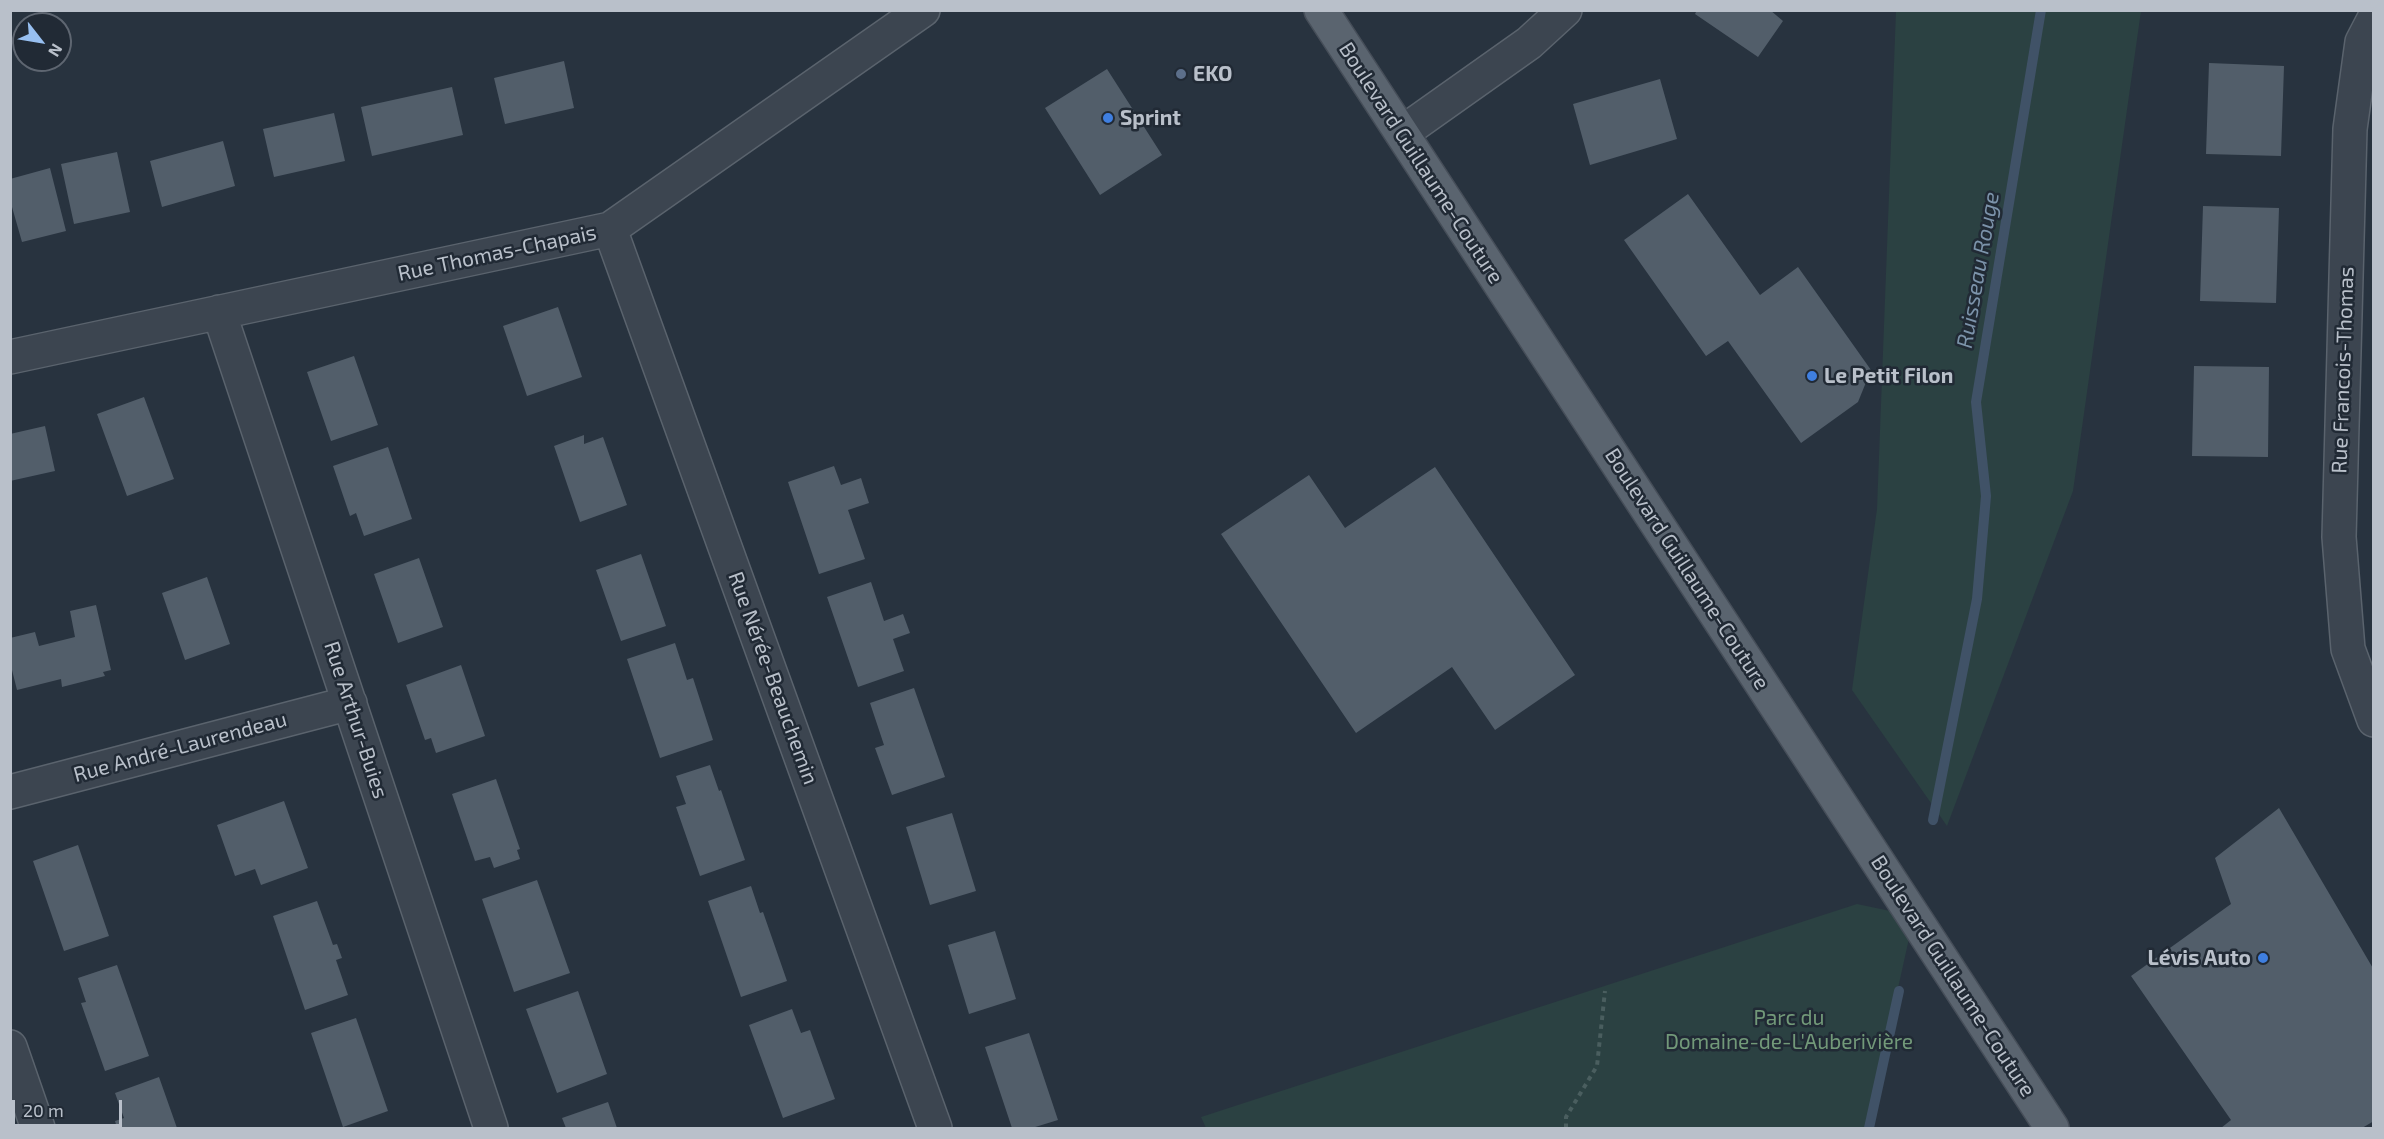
<!DOCTYPE html>
<meta charset="utf-8">
<style>
body{margin:0}
#map{position:relative;width:2384px;height:1139px;overflow:hidden;background:#28333f;font-family:"Exo 2",sans-serif}
canvas{display:block}
.frame{position:absolute;inset:0;border:12px solid #b9c0ca;pointer-events:none}
.north{position:absolute;left:12px;top:12px;width:60px;height:60px;box-sizing:border-box;background:#212a35;border:2px solid #5e6671;border-radius:50%;rotate:121deg;font-size:16px;font-weight:700;line-height:24px;text-align:center;color:#b9c0ca}
.north::after{content:'';display:block;margin:auto;width:21px;height:27px;background:#97bff0;clip-path:polygon(50% 0,100% 100%,50% 72%,0 100%)}
.scale{position:absolute;left:12px;top:1100px;width:110px;height:27px;box-sizing:border-box;border:3px solid #b9c0ca;border-top:0;padding-left:8px;font-size:18px;line-height:21px;white-space:nowrap;color:#b9c0ca;-webkit-text-stroke:4px #212a35;paint-order:stroke}
</style>
<div id="map">
<canvas width="2384" height="1139"></canvas>
<div class="frame"></div>
<div class="north">N</div>
<div class="scale">20 m</div>
</div>
<script>
const ctx = document.querySelector('canvas').getContext('2d');
ctx.lineJoin = 'round';
function fill(path, color) { ctx.fillStyle = color; ctx.fill(path, 'evenodd'); }
const toPath = rows => new Path2D(rows.map(r => 'M' + r).join(''));
function trace(path, color, width, dash) { ctx.strokeStyle = color; ctx.lineWidth = width; ctx.lineCap = dash ? 'butt' : 'round'; ctx.setLineDash(dash || []); ctx.stroke(path); }
function drawText(font, color, halo, rows, align = 'center') {
  ctx.font = font + ' "Exo 2",sans-serif'; ctx.lineWidth = 5; ctx.setLineDash([]); ctx.textBaseline = 'middle'; ctx.strokeStyle = halo; ctx.fillStyle = color; for (const [text, x, y, turn = 0] of rows) {
    ctx.save(); ctx.translate(x, y); ctx.rotate((+turn || 0) * Math.PI / 180); ctx.textAlign = isNaN(turn) ? turn : align; if (halo) ctx.strokeText(text, 0, 0); ctx.fillText(text, 0, 0); ctx.restore();
  }
}
fill(toPath([
 [1896,11,2141,11,2073,491,1947,826,1852,690,1877,509],
 [1857,904,1914,916,1867,1128,1206,1128,1201,1117]
]), '#2b4142');
trace(toPath([
 [1933,820,1977,599,1986,496,1976,402,2041,10],
 [1869,1128,1899,991]
]), '#405267', 10);
fill(toPath([
 [1697,10,1770,10,1783,21,1758,57,1695,14],
 [564,61,574,108,505,124,494,78],
 [2209,63,2284,66,2281,156,2206,154],
 [1107,69,1162,155,1100,195,1045,108],
 [1660,79,1677,139,1590,165,1573,104],
 [452,87,463,135,372,156,361,107],
 [334,113,345,161,274,177,263,129],
 [223,141,235,186,162,207,150,161],
 [117,152,130,212,74,224,61,164],
 [50,168,66,231,22,242,10,200,10,179],
 [1688,194,1760,295,1798,267,1871,370,1858,402,1801,443,1728,341,1706,356,1624,240],
 [2203,206,2279,208,2276,303,2200,301],
 [558,307,582,377,527,396,503,326],
 [354,356,378,425,331,441,307,372],
 [2194,366,2269,367,2268,457,2192,456],
 [144,397,174,479,127,496,97,414],
 [45,426,55,471,10,481,10,434],
 [584,435,584,444,603,437,627,505,580,522,554,446],
 [388,447,412,519,364,536,356,513,350,516,333,466],
 [834,466,841,485,861,478,869,503,848,510,865,559,819,574,788,482],
 [1435,467,1575,675,1495,730,1452,667,1356,733,1221,534,1309,475,1345,528],
 [641,554,666,626,621,641,596,570],
 [419,558,443,627,398,643,374,574],
 [207,577,230,644,185,660,162,593],
 [871,582,884,621,903,614,910,633,893,639,904,671,858,687,827,597],
 [96,605,111,670,103,672,105,676,62,687,61,679,17,690,10,662,10,638,35,632,39,646,75,637,70,611],
 [675,643,687,680,693,678,713,740,660,758,627,659],
 [461,665,485,736,436,753,431,738,425,740,406,685],
 [914,688,945,777,892,795,875,748,884,745,870,703],
 [710,765,719,791,721,790,745,860,700,876,676,807,686,804,676,776],
 [496,779,520,849,517,850,520,859,494,868,490,857,475,861,452,794],
 [284,801,308,868,261,885,255,869,235,876,217,825],
 [2279,808,2374,970,2374,1121,2362,1128,2221,1128,2231,1120,2131,976,2231,904,2215,858],
 [952,813,976,891,930,905,906,827],
 [78,845,109,936,64,951,33,861],
 [537,880,570,973,514,992,482,899],
 [751,886,760,913,763,912,787,981,741,997,708,901],
 [317,901,333,945,337,944,342,958,336,960,348,995,305,1010,273,916],
 [995,931,1016,999,969,1014,948,945],
 [117,965,149,1056,105,1071,81,1003,86,1002,78,978],
 [578,991,607,1074,557,1093,526,1009],
 [792,1009,801,1033,810,1030,835,1099,783,1118,749,1025],
 [356,1018,388,1111,343,1127,311,1033],
 [1029,1033,1058,1120,1032,1128,1012,1128,985,1047],
 [159,1077,177,1128,117,1128,115,1121,124,1118,115,1093],
 [608,1102,617,1128,566,1128,562,1118]
]), '#525e6a');
const minor = toPath([
 [2374,19,2362,42,2350,129,2339,537,2348,649,2374,720],
 [1402,133,1529,43,1565,10],
 [610,229,935,1128],
 [219,312,491,1128],
 [10,357,610,229,923,10],
 [10,792,350,703],
 [10,1047,38,1128]
]);
const major = toPath([
 [1321,10,2052,1128]
]);
trace(minor, '#5a636d', 36);
trace(major, '#464e59', 36);
trace(toPath([
 [1566,1128,1566,1117,1597,1066,1605,991]
]), '#4a5e5f', 4, [4.5, 4.5]);
trace(minor, '#3c4550', 33);
trace(major, '#5a646f', 33);
for (const [x, y, r, color] of [
 [1181,74,6,"#5c6f8a"],
 [1108,118,6,"#3f7fe0"],
 [1812,376,6,"#3f7fe0"],
 [2263,958,6,"#3f7fe0"]
]) { const dot = new Path2D(); dot.arc(x, y, r, 0, 2 * Math.PI); ctx.fillStyle = color; ctx.fill(dot); trace(dot, '#212a35', 2); }
drawText('bold 21px', '#b9c0ca', '#212a35', [
 ["EKO",1193,74],
 ["Sprint",1120,118],
 ["Le Petit Filon",1824,376],
 ["Lévis Auto",2251,958,"right"]
], 'left');
drawText('21px', '#b9c0ca', '#212a35', [
 ["Boulevard Guillaume-Couture",1421,163,57],
 ["Rue Thomas-Chapais",497,253,-12],
 ["Rue Francois-Thomas",2343,370,-88],
 ["Boulevard Guillaume-Couture",1687,569,57],
 ["Rue Nérée-Beauchemin",773,678,70],
 ["Rue Arthur-Buies",356,720,72],
 ["Rue André-Laurendeau",180,747,-15],
 ["Boulevard Guillaume-Couture",1953,976,57]
]);
drawText('21px', '#729979', '#212a35', [
 ["Parc du",1789,1018],
 ["Domaine-de-L'Auberivière",1789,1042]
]);
drawText('italic 22px', '#7c93aa', '#212a35', [
 ["Ruisseau Rouge",1978,270,-80]
]);
</script>
